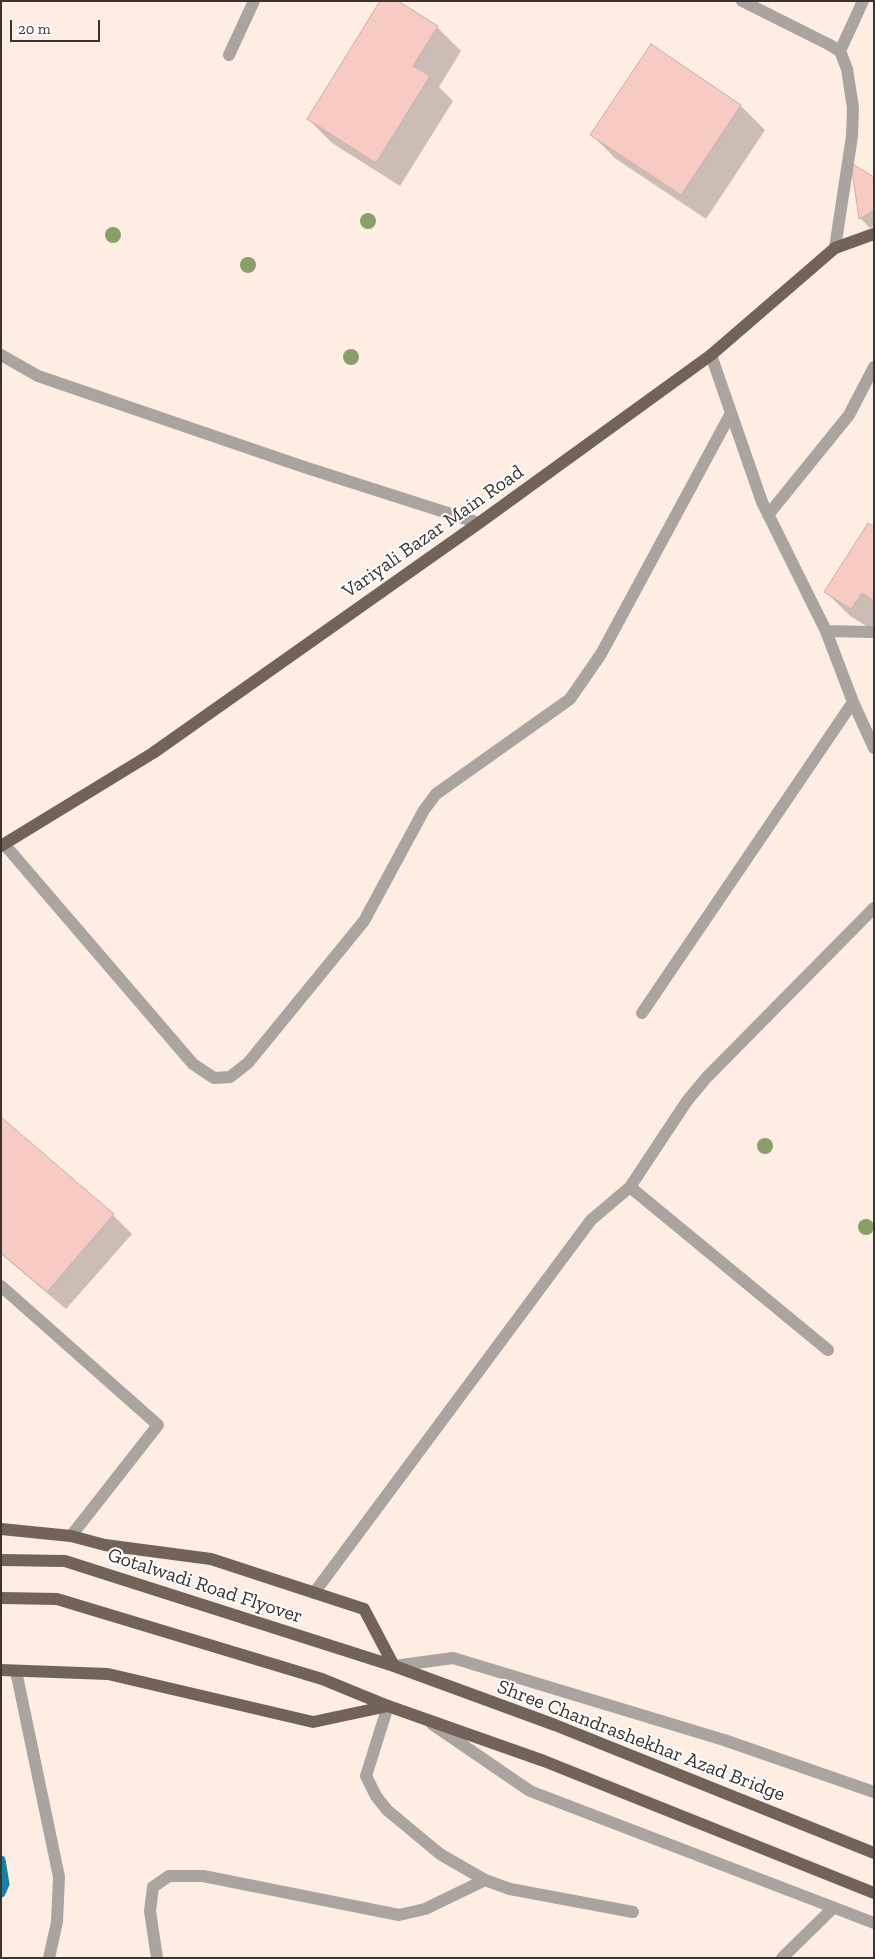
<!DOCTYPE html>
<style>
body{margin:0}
#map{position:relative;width:875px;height:1959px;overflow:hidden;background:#feede3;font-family:"Zilla Slab",serif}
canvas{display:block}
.frame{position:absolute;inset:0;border:2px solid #3b332e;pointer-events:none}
.scale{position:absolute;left:10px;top:20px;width:90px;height:22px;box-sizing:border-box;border:2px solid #3b332e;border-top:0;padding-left:6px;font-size:15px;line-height:18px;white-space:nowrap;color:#3b332e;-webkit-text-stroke:4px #fefefe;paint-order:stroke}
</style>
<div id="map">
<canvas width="875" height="1959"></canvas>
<div class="frame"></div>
<div class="scale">20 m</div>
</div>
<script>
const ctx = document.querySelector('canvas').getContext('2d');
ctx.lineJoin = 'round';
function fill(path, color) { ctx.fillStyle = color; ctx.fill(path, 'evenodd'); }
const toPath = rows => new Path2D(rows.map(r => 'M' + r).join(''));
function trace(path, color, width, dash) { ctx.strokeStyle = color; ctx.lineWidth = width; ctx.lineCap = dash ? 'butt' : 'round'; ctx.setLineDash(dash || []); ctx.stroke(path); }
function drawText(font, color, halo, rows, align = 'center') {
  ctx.font = font + ' "Zilla Slab",serif'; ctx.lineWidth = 4; ctx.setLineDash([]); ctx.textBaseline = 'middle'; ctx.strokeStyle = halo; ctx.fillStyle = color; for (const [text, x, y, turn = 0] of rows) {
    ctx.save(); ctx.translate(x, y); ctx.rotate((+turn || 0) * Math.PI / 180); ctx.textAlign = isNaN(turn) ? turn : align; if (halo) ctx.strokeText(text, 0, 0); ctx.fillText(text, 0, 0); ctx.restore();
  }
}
fill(toPath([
 [437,27,461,51,439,87,453,101,400,186,332,143,308,119],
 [651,46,741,106,765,130,706,219,616,159,592,135],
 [853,166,874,179,874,226,870,228,860,218],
 [874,528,874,631,850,616,826,592],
 [1,1119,113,1215,132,1234,66,1309,1,1254]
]), '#0003');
trace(toPath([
 [1,1860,5,1884,1,1893]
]), '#1284a1', 9);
const building = toPath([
 [380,1,398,1,438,26,413,66,430,76,376,163,307,119,380,1],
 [651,44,741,105,681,195,590,135,651,44],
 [851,163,874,177,874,210,859,219,851,163],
 [868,523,874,527,874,601,862,593,851,609,824,592,868,523],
 [1,1117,114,1214,47,1292,1,1253,1,1117]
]);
fill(building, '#f7cac3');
trace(building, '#c8b0ac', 1);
trace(toPath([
 [742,1,828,44,840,51,847,69,853,108,852,136,835,248],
 [840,51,863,1],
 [229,55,254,1],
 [1,355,38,376,304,467,479,523],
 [711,355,762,502,826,631,853,702,874,748],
 [768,515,849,415,874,367],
 [826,631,874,632],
 [4,844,193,1064,214,1078,230,1077,248,1063,364,921,424,810,436,794,570,699,601,654,731,413],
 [642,1013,853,702],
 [630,1187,828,1350],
 [1,1286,158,1425,71,1536],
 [314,1593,591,1220,630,1187,687,1101,707,1077,874,908],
 [394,1666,453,1658,724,1740,874,1792],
 [16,1671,59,1877,57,1922,49,1958],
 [388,1706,366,1776,376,1796,387,1810,440,1854,485,1880,510,1889,633,1912],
 [432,1724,530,1791,874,1923],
 [157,1958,150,1911,153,1887,169,1876,203,1876,399,1915,425,1909,485,1880],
 [782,1958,833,1908]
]), '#aba39d', 12);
trace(toPath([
 [1,846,153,753,479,523,711,355,835,248,874,234],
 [1,1529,71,1536,105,1545,211,1559,364,1609,394,1666],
 [1,1560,65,1561,394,1666,555,1725,874,1853],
 [1,1598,57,1599,322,1679,388,1706],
 [1,1670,108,1674,313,1722,388,1706,544,1761,874,1893]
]), '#716359', 12);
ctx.fillStyle = '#899f69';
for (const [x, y] of [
 [368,221],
 [113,235],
 [248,265],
 [351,357],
 [765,1146],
 [866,1227]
]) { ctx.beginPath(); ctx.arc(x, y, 8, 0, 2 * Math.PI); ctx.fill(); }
drawText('20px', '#3b332e', '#fefefe', [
 ["Variyali Bazar Main Road",433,532,-35],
 ["Gotalwadi Road Flyover",205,1586,18],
 ["Shree Chandrashekhar Azad Bridge",641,1741,21]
]);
</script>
